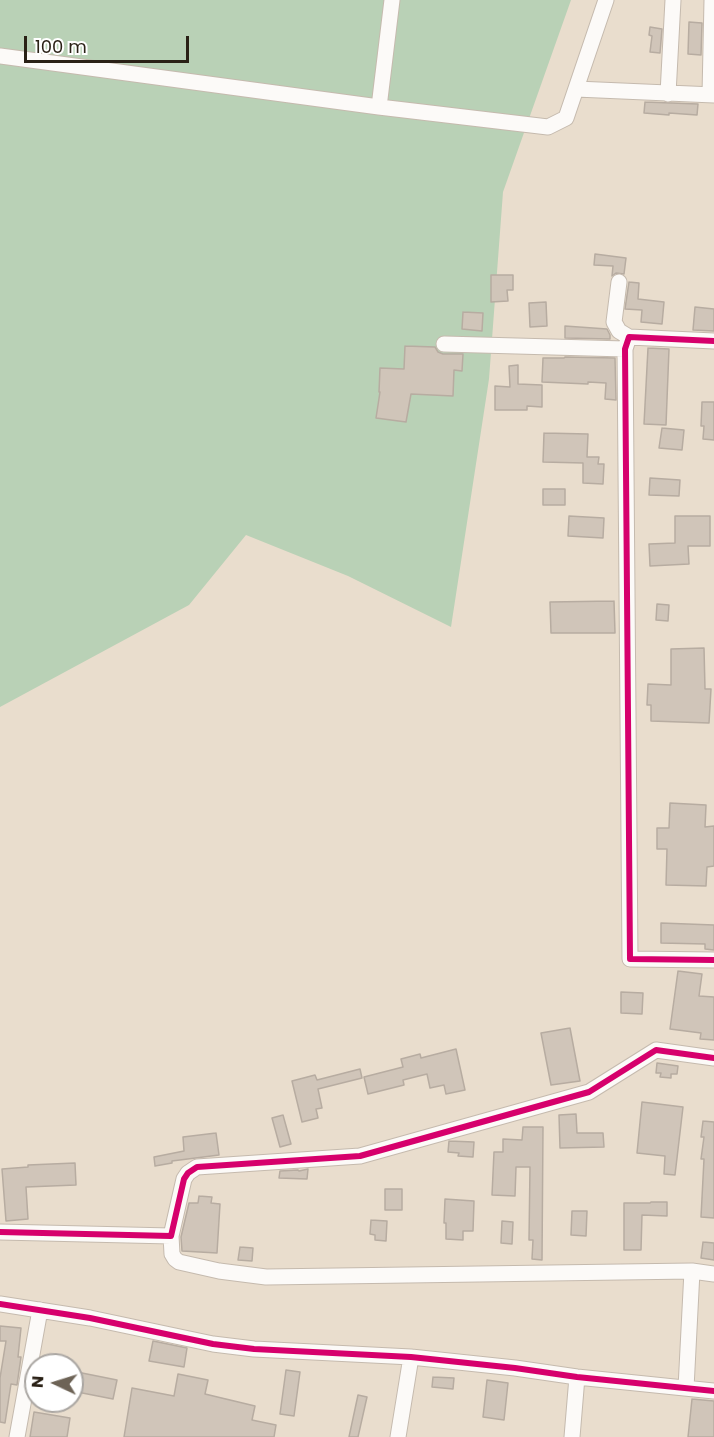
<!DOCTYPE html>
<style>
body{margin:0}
#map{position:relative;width:714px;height:1437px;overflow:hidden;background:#e9ddcd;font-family:Poppins,sans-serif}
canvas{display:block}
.north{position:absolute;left:24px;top:1353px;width:60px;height:60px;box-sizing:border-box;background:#fff;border:2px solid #aaa6a2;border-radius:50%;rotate:274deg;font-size:16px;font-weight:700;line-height:24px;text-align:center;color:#2a2116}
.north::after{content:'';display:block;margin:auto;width:21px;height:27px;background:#6d6356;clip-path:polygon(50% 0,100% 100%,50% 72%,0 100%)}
.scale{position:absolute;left:24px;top:36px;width:165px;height:27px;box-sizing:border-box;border:3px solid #2a2116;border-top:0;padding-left:8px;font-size:18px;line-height:21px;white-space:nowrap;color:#2a2116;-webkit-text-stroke:4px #fff;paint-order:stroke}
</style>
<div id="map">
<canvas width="714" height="1437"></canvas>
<div class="north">N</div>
<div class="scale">100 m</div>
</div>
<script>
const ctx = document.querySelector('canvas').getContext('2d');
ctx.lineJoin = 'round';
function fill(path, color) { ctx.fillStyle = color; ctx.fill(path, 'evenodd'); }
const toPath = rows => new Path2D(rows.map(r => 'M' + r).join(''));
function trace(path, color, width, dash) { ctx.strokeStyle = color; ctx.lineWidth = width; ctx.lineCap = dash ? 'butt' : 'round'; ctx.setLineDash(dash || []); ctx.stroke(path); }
fill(toPath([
 [0,0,571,0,503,192,489,379,451,627,348,576,246,535,189,605,0,707]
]), '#b9d1b6');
const building = toPath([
 [689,22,702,23,701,55,688,54,689,22],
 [650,27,662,29,660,53,650,52,652,36,649,35,650,27],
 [645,102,698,104,697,115,669,113,669,115,644,113,645,102],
 [595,254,626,258,624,274,616,273,612,276,613,266,594,265,595,254],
 [491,275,513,275,513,290,507,290,508,301,491,302,491,275],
 [629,282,639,283,638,299,664,302,662,324,641,322,642,310,625,309,629,282],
 [546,302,547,326,530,327,529,303,546,302],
 [695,307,714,309,714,331,693,330,695,307],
 [463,312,483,313,482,331,462,329,463,312],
 [565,326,607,329,610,335,610,339,565,338,565,326],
 [405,346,435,347,438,352,443,354,463,354,462,371,454,370,453,396,411,394,406,422,376,418,380,392,379,392,380,368,404,369,405,346],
 [648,348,669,349,666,425,644,424,648,348],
 [565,357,615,358,616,400,605,399,606,383,588,382,588,384,542,382,543,358,564,358,565,357],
 [518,365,518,384,542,385,542,407,527,406,527,410,495,410,495,386,510,387,509,366,518,365],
 [702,402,714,402,714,440,703,439,704,426,701,426,702,402],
 [662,428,684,430,682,450,659,448,662,428],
 [544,433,588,434,587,457,599,457,598,464,604,464,603,484,583,483,583,463,543,462,544,433],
 [650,478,680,480,679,496,649,495,650,478],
 [543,489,565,489,565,505,543,505,543,489],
 [569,516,604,518,603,538,568,536,569,516],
 [675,516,710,516,710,546,688,546,689,564,650,566,649,544,675,543,675,516],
 [614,601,615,633,551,633,550,602,614,601],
 [657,604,669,605,668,621,656,620,657,604],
 [704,648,705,689,711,689,709,723,651,721,651,705,647,705,648,684,671,685,671,649,704,648],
 [670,803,706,805,705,827,714,826,714,866,707,867,706,886,666,885,667,849,657,849,657,828,669,828,670,803],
 [661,923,714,925,714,950,705,949,705,944,661,943,661,923],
 [678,971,702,974,699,996,714,997,714,1040,700,1039,701,1033,670,1029,678,971],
 [621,992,643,993,642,1014,621,1013,621,992],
 [570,1028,580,1081,551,1085,541,1033,570,1028],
 [456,1049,465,1090,446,1094,444,1085,430,1088,427,1074,403,1080,404,1085,368,1094,364,1077,403,1067,401,1059,420,1054,421,1058,456,1049],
 [657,1063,678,1066,677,1074,671,1074,671,1078,660,1077,661,1073,656,1073,657,1063],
 [360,1069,362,1078,318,1089,322,1108,316,1109,318,1118,302,1122,292,1081,315,1075,317,1080,360,1069],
 [642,1102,683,1107,675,1175,664,1174,665,1156,637,1153,642,1102],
 [576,1114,577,1133,603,1133,604,1147,560,1148,559,1115,576,1114],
 [283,1115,291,1144,280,1147,272,1118,283,1115],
 [703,1121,714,1122,714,1218,701,1217,704,1159,701,1159,704,1137,701,1137,703,1121],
 [523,1127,543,1127,542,1260,532,1259,533,1240,529,1240,530,1167,516,1167,515,1196,492,1195,494,1152,503,1152,503,1139,522,1140,523,1127],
 [216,1133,219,1155,172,1161,172,1163,155,1166,154,1157,184,1151,183,1137,216,1133],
 [449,1141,474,1142,473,1157,458,1156,459,1153,448,1152,449,1141],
 [75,1163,76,1185,26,1187,28,1219,6,1221,2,1169,28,1167,28,1165,75,1163],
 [308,1169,307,1179,279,1178,280,1171,298,1170,299,1171,308,1169],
 [385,1189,402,1189,402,1210,385,1210,385,1189],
 [199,1196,212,1197,211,1203,220,1204,217,1253,182,1251,181,1237,189,1203,198,1203,199,1196],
 [445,1199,474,1201,473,1231,463,1231,463,1240,446,1239,446,1223,444,1223,445,1199],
 [651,1202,667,1202,667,1216,642,1215,641,1250,624,1250,624,1203,650,1203,651,1202],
 [572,1211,587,1211,586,1236,571,1235,572,1211],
 [371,1220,387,1221,386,1241,375,1240,375,1235,370,1234,371,1220],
 [502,1221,513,1222,512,1244,501,1243,502,1221],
 [703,1242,714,1243,714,1260,701,1258,703,1242],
 [240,1247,253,1248,252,1261,238,1260,240,1247],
 [0,1326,21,1328,18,1357,21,1357,17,1385,11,1384,5,1423,0,1422,0,1378,6,1341,0,1341,0,1326],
 [153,1341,187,1348,184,1367,149,1361,153,1341],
 [286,1370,300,1372,294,1416,280,1414,286,1370],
 [72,1371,117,1380,113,1399,72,1391,72,1371],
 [178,1374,208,1380,205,1394,255,1406,252,1420,276,1425,274,1437,124,1437,132,1388,174,1396,178,1374],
 [433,1377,454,1378,453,1389,432,1387,433,1377],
 [487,1380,508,1383,504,1420,483,1417,487,1380],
 [358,1395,367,1397,358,1437,349,1437,358,1395],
 [692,1399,714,1401,714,1437,688,1437,692,1399],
 [34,1412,70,1418,67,1437,30,1437,34,1412]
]);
fill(building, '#d0c5b9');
trace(building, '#b7aca1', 1.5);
const minor = toPath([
 [0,56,379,107,548,127,566,118,606,0],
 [576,89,714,95],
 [668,94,673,0],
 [710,95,712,0],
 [379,107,392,0],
 [619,282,614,322,619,331,629,337],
 [714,341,629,337,625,349,630,959,714,960],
 [444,344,625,349],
 [0,1232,171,1236,184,1179,188,1173,197,1167,360,1156,589,1092,656,1050,714,1058],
 [171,1236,172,1254,175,1259,179,1262,219,1271,266,1277,692,1271,714,1274],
 [0,1304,90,1318,213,1344,254,1349,411,1357,515,1368,577,1377,714,1391],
 [686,1388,692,1271],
 [17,1437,40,1310],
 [398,1437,411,1357],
 [572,1437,577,1377]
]);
trace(minor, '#c5baae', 17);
trace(minor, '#fcfaf8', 15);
trace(toPath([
 [714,341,629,337,625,349,630,959,714,960],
 [0,1232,171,1236,184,1179,188,1173,197,1167,360,1156,589,1092,656,1050,714,1058],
 [0,1304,90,1318,213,1344,254,1349,411,1357,515,1368,577,1377,714,1391]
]), '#d6006c', 6);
</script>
